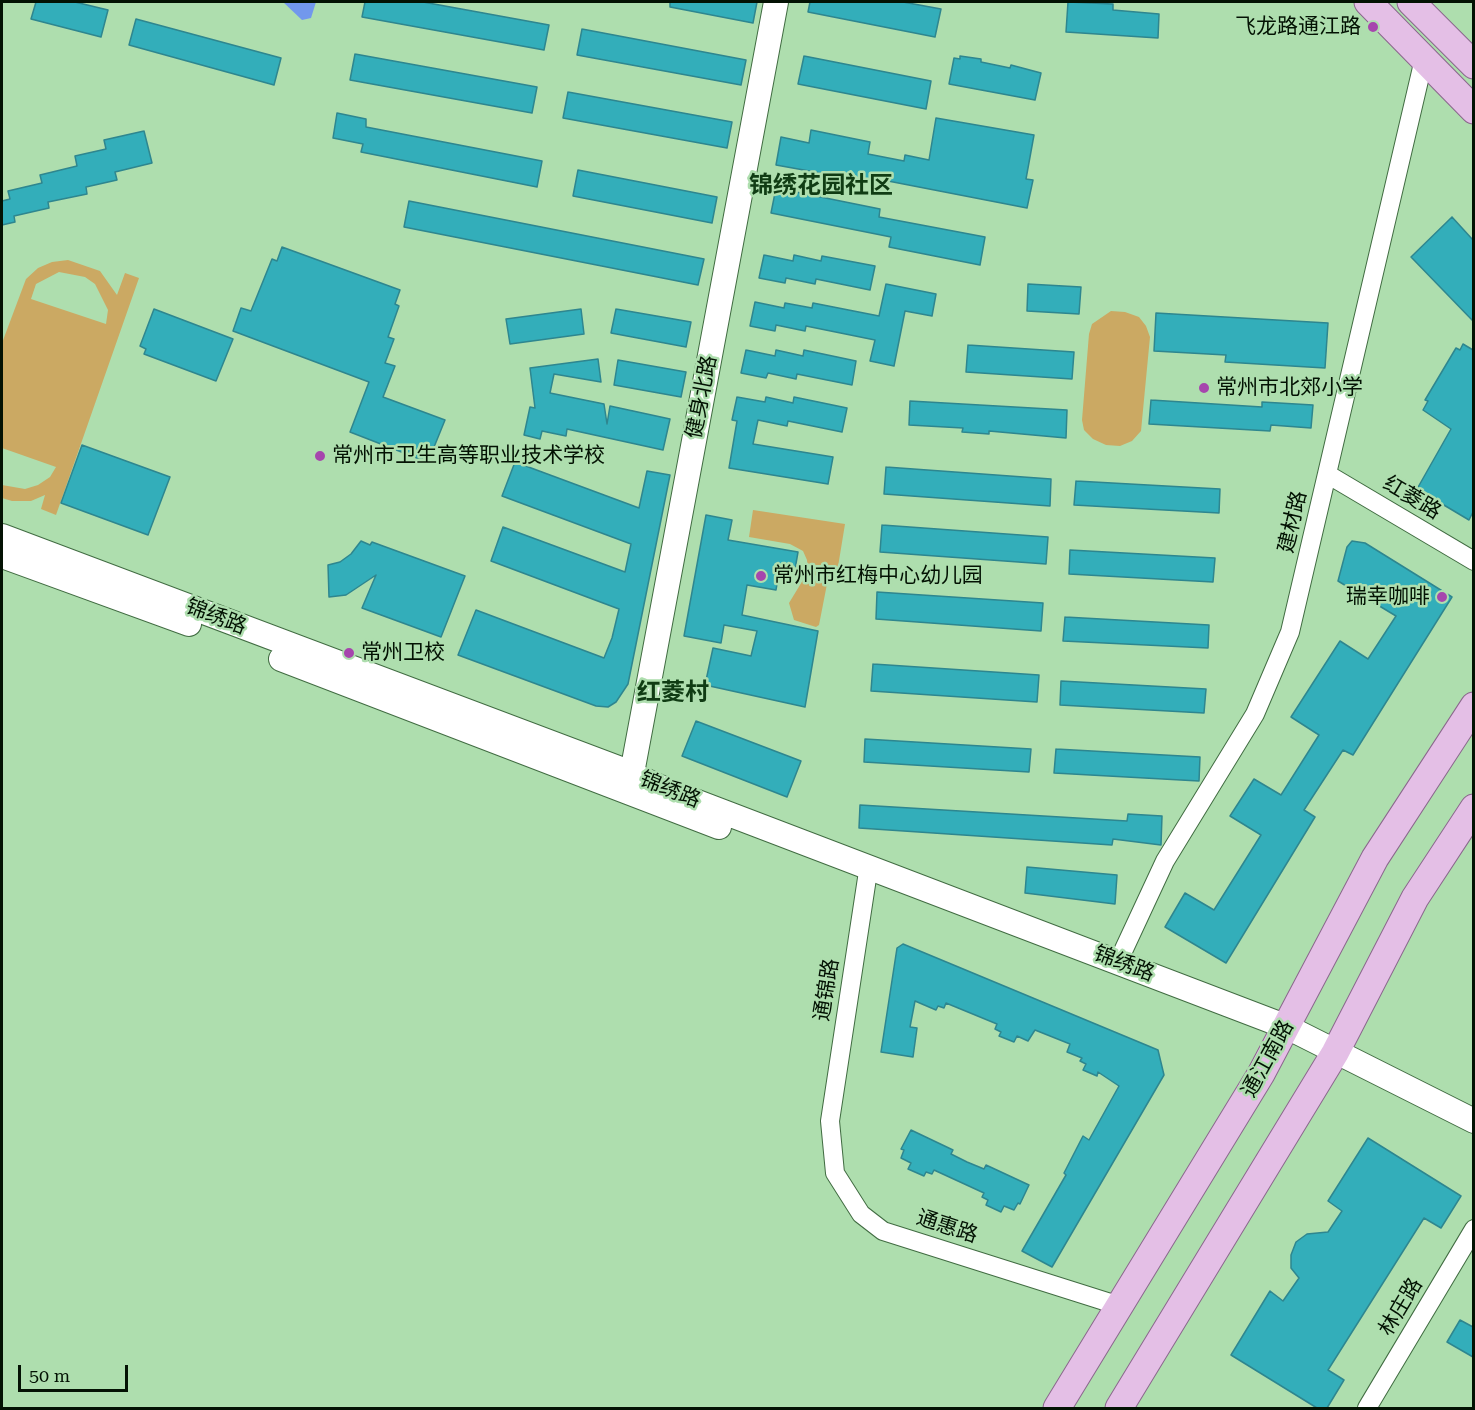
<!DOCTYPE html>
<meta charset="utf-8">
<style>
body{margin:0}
#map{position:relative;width:1475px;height:1410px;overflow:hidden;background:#aedeae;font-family:"Roboto Serif",serif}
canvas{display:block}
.frame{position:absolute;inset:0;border:3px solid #031203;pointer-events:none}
.scale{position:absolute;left:18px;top:1365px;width:110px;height:27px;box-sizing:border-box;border:3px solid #031203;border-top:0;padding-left:8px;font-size:18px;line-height:21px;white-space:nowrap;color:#031203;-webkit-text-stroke:4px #aedeae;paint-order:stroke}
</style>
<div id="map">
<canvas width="1475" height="1410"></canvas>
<div class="frame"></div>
<div class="scale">50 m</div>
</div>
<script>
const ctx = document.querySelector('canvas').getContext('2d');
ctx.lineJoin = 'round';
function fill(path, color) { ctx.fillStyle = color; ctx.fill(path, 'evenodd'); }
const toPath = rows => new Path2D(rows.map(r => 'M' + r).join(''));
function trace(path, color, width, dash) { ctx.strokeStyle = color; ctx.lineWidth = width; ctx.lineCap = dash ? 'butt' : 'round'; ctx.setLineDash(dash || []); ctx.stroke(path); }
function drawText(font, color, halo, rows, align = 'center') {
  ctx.font = font + ' "Roboto Serif","Noto Sans SC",serif'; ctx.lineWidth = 5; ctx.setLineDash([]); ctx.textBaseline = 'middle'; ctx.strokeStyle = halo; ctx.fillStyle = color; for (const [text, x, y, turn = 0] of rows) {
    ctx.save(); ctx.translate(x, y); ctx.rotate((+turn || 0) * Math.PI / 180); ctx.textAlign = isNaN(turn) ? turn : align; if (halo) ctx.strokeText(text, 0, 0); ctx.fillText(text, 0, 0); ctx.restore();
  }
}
fill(toPath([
 [68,260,100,271,117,295,125,273,139,278,56,515,41,509,45,495,31,501,12,501,2,498,2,485,25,489,38,485,50,477,56,467,2,448,2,343,26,279,38,268,52,262],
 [59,272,85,277,95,284,108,310,106,324,31,299,36,284],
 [1111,311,1125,312,1139,317,1146,326,1150,337,1141,431,1132,441,1120,446,1106,445,1093,439,1084,430,1082,420,1089,334,1092,324],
 [753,510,845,524,836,579,808,574,807,560,803,551,790,544,749,537],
 [808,579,827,584,819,625,816,627,794,620,789,603,803,580]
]), '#cba963');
fill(toPath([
 [283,2,316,2,311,18,302,20]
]), '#7298ec');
const building = toPath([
 [36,2,75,2,108,10,101,37,31,19,36,2],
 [365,2,423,2,549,25,544,50,362,17,365,2],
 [670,2,757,2,753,23,670,7,670,2],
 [810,2,903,2,941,9,935,37,808,12,810,2],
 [1068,2,1113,4,1113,10,1159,14,1158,38,1066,32,1068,2],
 [136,19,281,58,274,85,129,45,136,19],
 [582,29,746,60,741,85,577,55,582,29],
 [355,54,537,87,532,113,350,80,355,54],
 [804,56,931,81,926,109,798,84,804,56],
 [960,56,981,59,981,62,1010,68,1011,65,1041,73,1035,100,949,84,954,58,960,59,960,56],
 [568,92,732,122,727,148,563,118,568,92],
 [337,113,366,119,366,127,542,161,537,187,361,152,363,144,333,138,337,113],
 [936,118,1034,135,1026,179,1033,180,1027,208,888,181,887,185,776,165,781,137,809,143,811,130,870,142,868,154,904,161,905,155,929,160,936,118],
 [144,131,152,163,115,172,117,180,86,187,87,194,48,202,49,208,14,216,15,222,2,225,2,201,10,199,8,191,42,183,40,175,77,166,75,156,106,149,104,140,144,131],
 [578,170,717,197,712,223,573,196,578,170],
 [776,188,880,209,879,217,985,237,980,265,889,247,891,237,771,213,776,188],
 [409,201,704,259,698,285,404,227,409,201],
 [1452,217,1473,240,1473,321,1411,257,1452,217],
 [282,247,400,290,395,304,399,306,388,337,394,339,385,363,395,366,383,397,445,420,430,457,424,455,422,460,350,432,369,382,233,331,241,308,251,311,272,259,277,261,282,247],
 [764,255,793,261,794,255,821,261,822,256,875,266,870,290,816,279,815,284,786,278,785,283,759,278,764,255],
 [886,284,936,294,932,316,905,311,894,366,870,361,875,340,806,326,805,331,776,325,775,331,750,326,755,302,784,308,785,303,812,308,813,303,879,316,886,284],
 [1028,284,1081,287,1079,314,1027,311,1028,284],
 [154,309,233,339,216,381,144,354,146,349,140,346,154,309],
 [581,309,584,334,510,344,506,319,581,309],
 [616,309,691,322,686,347,611,333,616,309],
 [1156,313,1328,323,1325,368,1225,362,1226,355,1154,351,1156,313],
 [1463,344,1473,350,1473,512,1469,520,1417,489,1451,429,1423,410,1428,401,1425,400,1456,348,1460,350,1463,344],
 [968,345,1074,352,1072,379,966,372,968,345],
 [746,350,775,356,776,350,803,356,804,350,856,361,852,385,797,374,796,379,768,373,766,378,741,373,746,350],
 [598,359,601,382,554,374,550,393,604,404,607,424,610,406,670,419,663,450,567,429,566,436,542,431,540,439,524,435,530,407,535,408,530,368,598,359],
 [618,360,686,372,681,397,614,385,618,360],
 [737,397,765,402,766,397,793,403,794,397,847,408,842,432,788,421,787,426,758,420,753,444,833,457,828,484,729,468,737,421,732,420,737,397],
 [1151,400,1262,407,1262,402,1313,405,1311,428,1271,425,1270,431,1149,424,1151,400],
 [910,401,1067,410,1066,438,989,431,989,434,962,432,963,428,909,425,910,401],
 [82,445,170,477,148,535,61,503,82,445],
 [515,462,639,508,647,471,670,475,628,684,616,702,608,707,596,706,458,655,476,610,604,658,612,638,619,609,491,561,503,527,625,572,631,544,502,496,515,462],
 [886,467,1051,479,1050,506,884,494,886,467],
 [1076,481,1220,489,1219,513,1074,505,1076,481],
 [706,515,732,520,728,540,798,552,794,575,779,572,776,590,747,585,742,615,818,631,805,707,705,685,713,648,751,656,757,631,724,625,721,643,684,636,706,515],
 [882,525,1048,537,1046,564,880,552,882,525],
 [361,541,370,545,372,542,465,576,441,637,362,608,376,575,346,595,329,597,328,565,340,562,351,554,361,541],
 [1352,541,1365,543,1452,597,1353,755,1343,750,1304,810,1315,817,1226,963,1165,927,1185,893,1214,910,1261,835,1230,816,1254,779,1281,795,1319,735,1291,717,1340,641,1368,659,1396,616,1338,581,1347,547,1352,541],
 [1070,550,1215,558,1213,582,1069,574,1070,550],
 [877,592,1043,603,1041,631,876,619,877,592],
 [1065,617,1209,625,1208,648,1063,641,1065,617],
 [873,664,1039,675,1037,702,871,691,873,664],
 [1061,681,1206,689,1204,713,1060,705,1061,681],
 [696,721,801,761,787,797,682,756,696,721],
 [865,739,1031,749,1029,772,864,762,865,739],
 [1056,749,1200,757,1199,781,1054,773,1056,749],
 [860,805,1127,821,1128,814,1162,816,1161,845,1113,839,1112,845,859,828,860,805],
 [1027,867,1117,875,1115,904,1025,893,1027,867],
 [903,944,1158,1050,1164,1075,1052,1267,1022,1251,1066,1175,1064,1173,1083,1136,1089,1140,1119,1086,1098,1072,1097,1076,1083,1070,1086,1064,1080,1061,1082,1058,1067,1052,1070,1044,1035,1030,1028,1041,1017,1036,1014,1042,999,1036,1001,1032,995,1029,997,1024,946,1003,944,1008,938,1006,936,1010,915,1001,910,1027,917,1028,913,1057,881,1052,897,948,903,944],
 [911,1130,953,1150,951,1154,967,1162,984,1169,986,1165,1029,1185,1020,1204,1018,1203,1014,1210,1004,1206,1001,1212,986,1205,988,1200,982,1197,984,1193,934,1170,932,1174,926,1172,924,1176,908,1169,911,1163,901,1158,904,1150,901,1149,911,1130],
 [1368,1138,1461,1196,1441,1228,1424,1218,1328,1370,1344,1380,1327,1408,1317,1408,1231,1355,1270,1291,1283,1301,1299,1278,1291,1268,1291,1255,1296,1242,1307,1234,1328,1232,1342,1211,1328,1201,1368,1138],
 [1460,1320,1473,1327,1473,1357,1447,1342,1460,1320]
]);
fill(building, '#33aeba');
trace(building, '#2e868f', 1.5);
const street = toPath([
 [1327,474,1474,561],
 [869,865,830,1121,835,1173,861,1214,883,1231,1120,1306],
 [1118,962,1165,861,1255,714,1290,632,1424,59],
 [1367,1408,1474,1229]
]);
const secondary = toPath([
 [2,536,618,768,671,792,1287,1027,1474,1121],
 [2,556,189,624],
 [281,659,719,827],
 [629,789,776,2]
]);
const primary = toPath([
 [1368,2,1474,110],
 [1411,2,1474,65],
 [1057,1408,1261,1074,1375,858,1474,706],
 [1119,1408,1335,1053,1415,898,1474,808]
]);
trace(street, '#416c42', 20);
trace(secondary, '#416c42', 26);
trace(primary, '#8a678c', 29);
trace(street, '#fff', 18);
trace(secondary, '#fff', 24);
trace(primary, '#e4bfe6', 27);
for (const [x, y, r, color] of [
 [1373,27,6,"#a646ad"],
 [1204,388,6,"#a646ad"],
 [320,456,6,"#a646ad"],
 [761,576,6,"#a646ad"],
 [1442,597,6,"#a646ad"],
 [349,653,6,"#a646ad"]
]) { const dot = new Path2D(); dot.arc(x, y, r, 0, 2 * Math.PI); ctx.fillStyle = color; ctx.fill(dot); trace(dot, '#aedeae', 2); }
drawText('21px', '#031203', '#aedeae', [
 ["飞龙路通江路",1361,27,"right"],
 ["常州市北郊小学",1216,388],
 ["常州市卫生高等职业技术学校",332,456],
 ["常州市红梅中心幼儿园",773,576],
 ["瑞幸咖啡",1430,597,"right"],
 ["常州卫校",361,653]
], 'left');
drawText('21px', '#031203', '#aedeae', [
 ["健身北路",702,397,-79],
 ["红菱路",1412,498,31],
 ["建材路",1293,522,-77],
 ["锦绣路",216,617,21],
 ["锦绣路",670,790,22],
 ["锦绣路",1124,964,21],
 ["通锦路",827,990,-81],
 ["通江南路",1268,1059,-61],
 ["通惠路",947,1227,18],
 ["林庄路",1401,1307,-59]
]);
drawText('bold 24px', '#103c14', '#aedeae', [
 ["锦绣花园社区",821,186],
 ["红菱村",673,693]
]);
</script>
